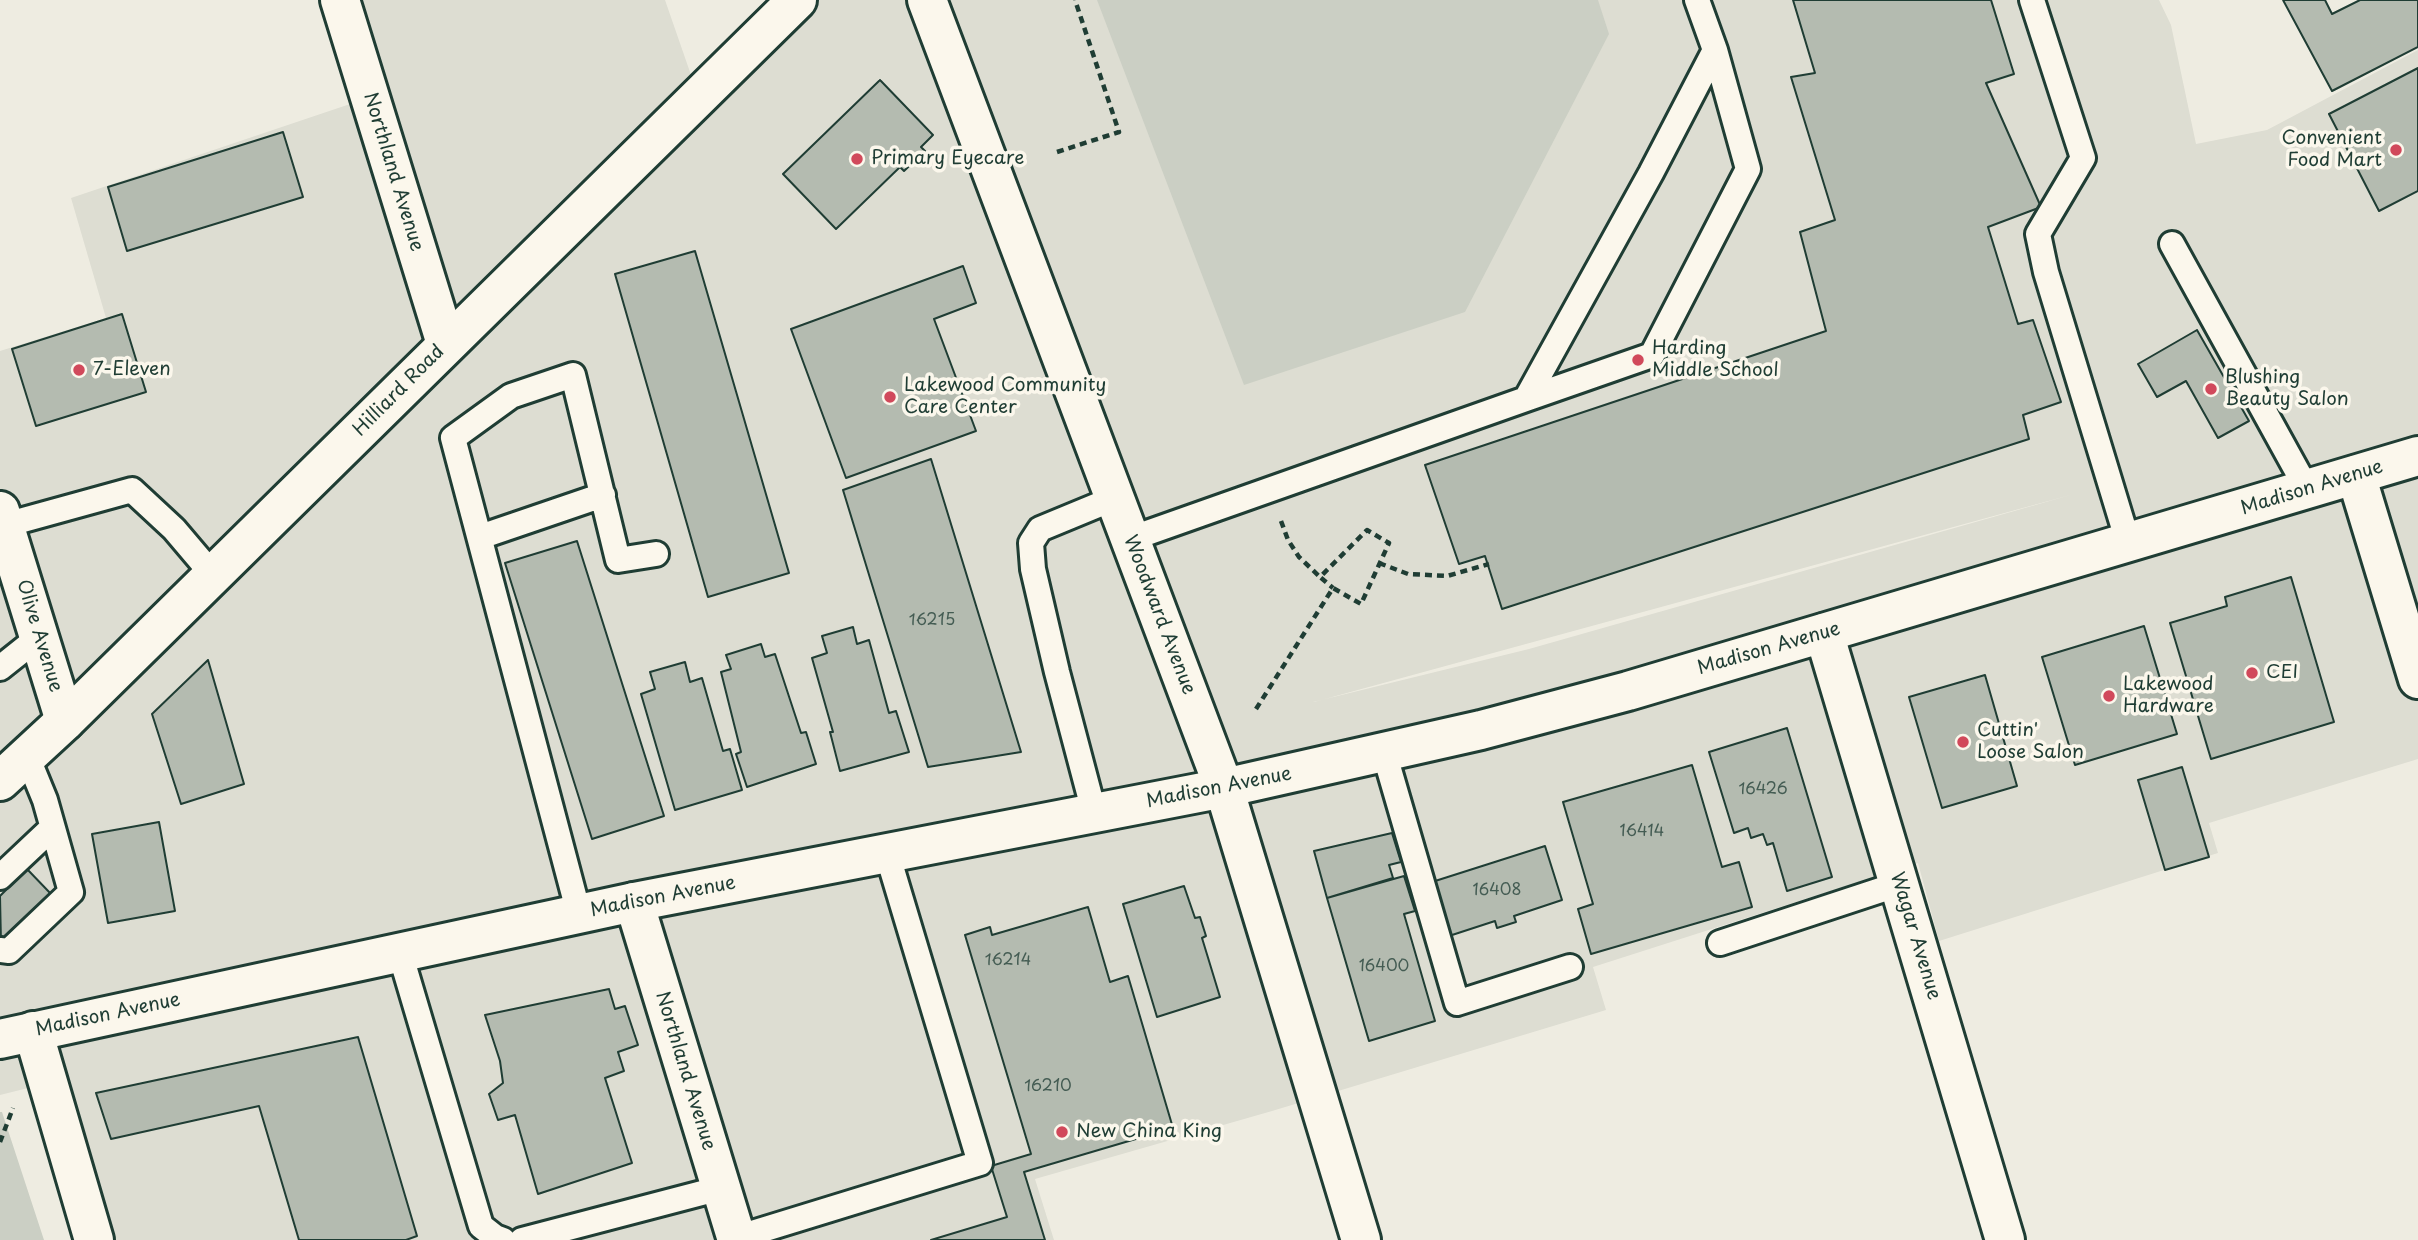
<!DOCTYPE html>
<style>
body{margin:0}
canvas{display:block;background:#eeece1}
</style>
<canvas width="2418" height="1240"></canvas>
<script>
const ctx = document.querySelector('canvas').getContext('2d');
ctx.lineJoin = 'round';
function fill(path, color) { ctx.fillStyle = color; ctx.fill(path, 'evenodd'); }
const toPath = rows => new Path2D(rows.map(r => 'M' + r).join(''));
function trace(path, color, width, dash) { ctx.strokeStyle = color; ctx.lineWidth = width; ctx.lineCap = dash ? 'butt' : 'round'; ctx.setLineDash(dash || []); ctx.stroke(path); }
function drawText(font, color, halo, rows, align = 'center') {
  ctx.font = font + ' "Playpen Sans",sans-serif'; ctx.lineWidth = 7; ctx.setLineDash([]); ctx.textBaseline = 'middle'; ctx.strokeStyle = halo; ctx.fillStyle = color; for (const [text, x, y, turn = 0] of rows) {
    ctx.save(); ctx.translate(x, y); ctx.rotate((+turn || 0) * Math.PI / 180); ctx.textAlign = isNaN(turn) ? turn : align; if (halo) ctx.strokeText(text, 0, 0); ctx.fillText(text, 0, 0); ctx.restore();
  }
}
fill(toPath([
 [330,0,665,0,691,75,767,0,2159,0,2171,25,2196,144,2267,130,2418,50,2418,759,2209,823,2218,853,1939,941,1918,863,1593,967,1606,1010,1272,1111,1035,1179,1054,1240,83,1240,36,1086,0,1095,0,351,106,318,71,198,362,100],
 [2074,494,1529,649,1313,702,1314,702]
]), '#ddddd2');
fill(toPath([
 [1097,0,1598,0,1609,34,1465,312,1244,385],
 [0,1112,2,1112,44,1240,0,1240]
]), '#cbcfc4');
const building = toPath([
 [1793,0,1991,0,2014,74,1986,83,2041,207,1988,227,2018,324,2033,320,2061,402,2023,415,2029,439,1502,609,1485,556,1459,564,1425,465,1826,331,1800,232,1835,220,1791,77,1815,73,1793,0],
 [2283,0,2325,0,2332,14,2360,0,2418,0,2418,47,2332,91,2283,0],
 [2418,68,2418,191,2379,211,2329,114,2418,68],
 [880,80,933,135,921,147,925,151,904,171,900,167,836,229,783,174,880,80],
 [283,132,303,197,127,251,108,187,283,132],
 [695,251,789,573,708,597,615,274,695,251],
 [963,266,976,303,934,319,976,431,846,478,791,329,963,266],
 [122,314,146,392,36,426,12,349,122,314],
 [2197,330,2249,421,2218,438,2186,381,2157,397,2138,364,2197,330],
 [931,459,1021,752,928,767,843,490,931,459],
 [577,541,664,816,592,839,505,563,577,541],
 [2291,577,2334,722,2211,759,2170,623,2227,606,2225,597,2291,577],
 [2144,626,2177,734,2075,765,2042,657,2144,626],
 [853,627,857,644,869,640,889,713,896,711,909,752,840,771,830,732,833,732,812,658,827,653,822,636,853,627],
 [761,644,765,657,775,654,801,733,806,732,816,764,747,787,736,754,741,752,721,672,731,669,726,655,761,644],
 [208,660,244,784,181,804,152,714,208,660],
 [685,662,690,682,702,678,723,751,730,749,742,790,675,810,641,694,655,689,650,672,685,662],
 [1985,675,2017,786,1942,808,1909,697,1985,675],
 [1787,728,1832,877,1787,891,1773,843,1767,845,1763,834,1751,838,1748,828,1734,833,1709,752,1787,728],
 [1692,765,1722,867,1739,862,1752,907,1591,954,1578,909,1593,904,1563,802,1692,765],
 [2182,767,2209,857,2165,870,2138,780,2182,767],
 [159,822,175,911,108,923,92,834,159,822],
 [1392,833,1401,862,1389,865,1393,878,1327,898,1314,851,1392,833],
 [1545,846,1562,900,1514,916,1516,922,1497,928,1495,921,1449,936,1432,882,1545,846],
 [27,869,51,894,1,943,0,896,27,869],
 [1404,876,1415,911,1404,914,1435,1021,1369,1041,1327,898,1404,876],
 [1184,886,1195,918,1200,917,1206,936,1202,938,1220,997,1157,1017,1123,904,1184,886],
 [1088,907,1110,982,1128,976,1173,1128,1024,1172,1045,1240,931,1240,1007,1217,991,1166,1031,1154,965,935,990,927,992,935,1088,907],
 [609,989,615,1009,625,1006,638,1045,618,1052,624,1071,605,1078,632,1163,538,1194,515,1115,498,1120,489,1094,503,1083,500,1061,485,1015,609,989],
 [358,1037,417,1236,406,1240,299,1240,259,1106,111,1139,96,1093,358,1037]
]);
fill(building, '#b4bbb0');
trace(building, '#1f3d34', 2);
const service = toPath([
 [2032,0,2083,158,2038,234,2046,272,2128,542],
 [2172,244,2307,489],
 [1526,399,1652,355,1748,169,1715,50],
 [5,525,132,490,174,529,213,575],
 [480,537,603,495],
 [1130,539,1526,399,1651,173,1715,50,1697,0],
 [0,668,39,637],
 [1384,752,1457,1003,1570,967],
 [1094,812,1057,672,1033,569,1031,543,1040,529,1115,498],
 [0,877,52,828],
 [579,914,453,438,511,396,573,375,618,560,656,554],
 [1720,943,1899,884],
 [0,950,9,951,71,892,45,800,27,756],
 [400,953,481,1226,495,1237,503,1240],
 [736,1238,980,1163,887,853],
 [522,1240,721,1188]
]);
const minor = toPath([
 [340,0,446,344],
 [927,0,1224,788,1361,1240],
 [2356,475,2418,679],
 [0,511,65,721],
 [1824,633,2005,1240],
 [634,902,737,1240],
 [33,1031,94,1240]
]);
const secondary = toPath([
 [0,781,65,721,797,0],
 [0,1039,634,902,1224,788,1481,730,1628,691,2418,456]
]);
trace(service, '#1f3d34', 30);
trace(minor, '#1f3d34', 44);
trace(secondary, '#1f3d34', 44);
trace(toPath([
 [1057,152,1119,132,1075,0],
 [1281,521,1288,540,1299,557,1320,577],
 [1379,563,1408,574,1447,576,1489,564],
 [1256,709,1333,588,1361,604,1389,543,1367,530,1320,577,1333,588],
 [0,1142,13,1108]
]), '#1f3d34', 4.5, [7, 5]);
trace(service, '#fbf7ec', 24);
trace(minor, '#fbf7ec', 38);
trace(secondary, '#fbf7ec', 38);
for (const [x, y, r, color] of [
 [2396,150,7,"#d1495b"],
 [857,159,7,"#d1495b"],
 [1638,360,7,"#d1495b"],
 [79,370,7,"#d1495b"],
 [2211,389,7,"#d1495b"],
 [890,397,7,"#d1495b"],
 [2252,673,7,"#d1495b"],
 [2109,696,7,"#d1495b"],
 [1963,742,7,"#d1495b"],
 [1062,1132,7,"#d1495b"]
]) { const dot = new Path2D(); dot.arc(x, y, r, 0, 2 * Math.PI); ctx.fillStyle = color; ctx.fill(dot); trace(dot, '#fbf7ec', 2.5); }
drawText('16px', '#445c53', null, [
 ["16215",932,621],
 ["16426",1763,790],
 ["16414",1642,832],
 ["16408",1497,891],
 ["16214",1008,961],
 ["16400",1384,967],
 ["16210",1048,1087]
]);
drawText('19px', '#1f3d34', '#fbf7ec', [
 ["Convenient",2382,139,"right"],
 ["Food Mart",2382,161,"right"],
 ["Primary Eyecare",871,159],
 ["Harding",1652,349],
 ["Middle School",1652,371],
 ["7-Eleven",93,370],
 ["Blushing",2225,378],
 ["Beauty Salon",2225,400],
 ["Lakewood Community",904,386],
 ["Care Center",904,408],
 ["CEI",2266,673],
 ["Lakewood",2123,685],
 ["Hardware",2123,707],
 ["Cuttin'",1977,731],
 ["Loose Salon",1977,753],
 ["New China King",1076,1132]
], 'left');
drawText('19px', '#1f3d34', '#fbf7ec', [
 ["Northland Avenue",393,172,73],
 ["Hilliard Road",399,391,-45],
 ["Madison Avenue",2312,488,-17],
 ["Woodward Avenue",1159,615,69],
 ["Olive Avenue",39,636,73],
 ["Madison Avenue",1769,649,-16],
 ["Madison Avenue",1219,788,-11],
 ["Madison Avenue",663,897,-11],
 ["Wagar Avenue",1915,936,73],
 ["Madison Avenue",108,1015,-12],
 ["Northland Avenue",685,1071,73]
]);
</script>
